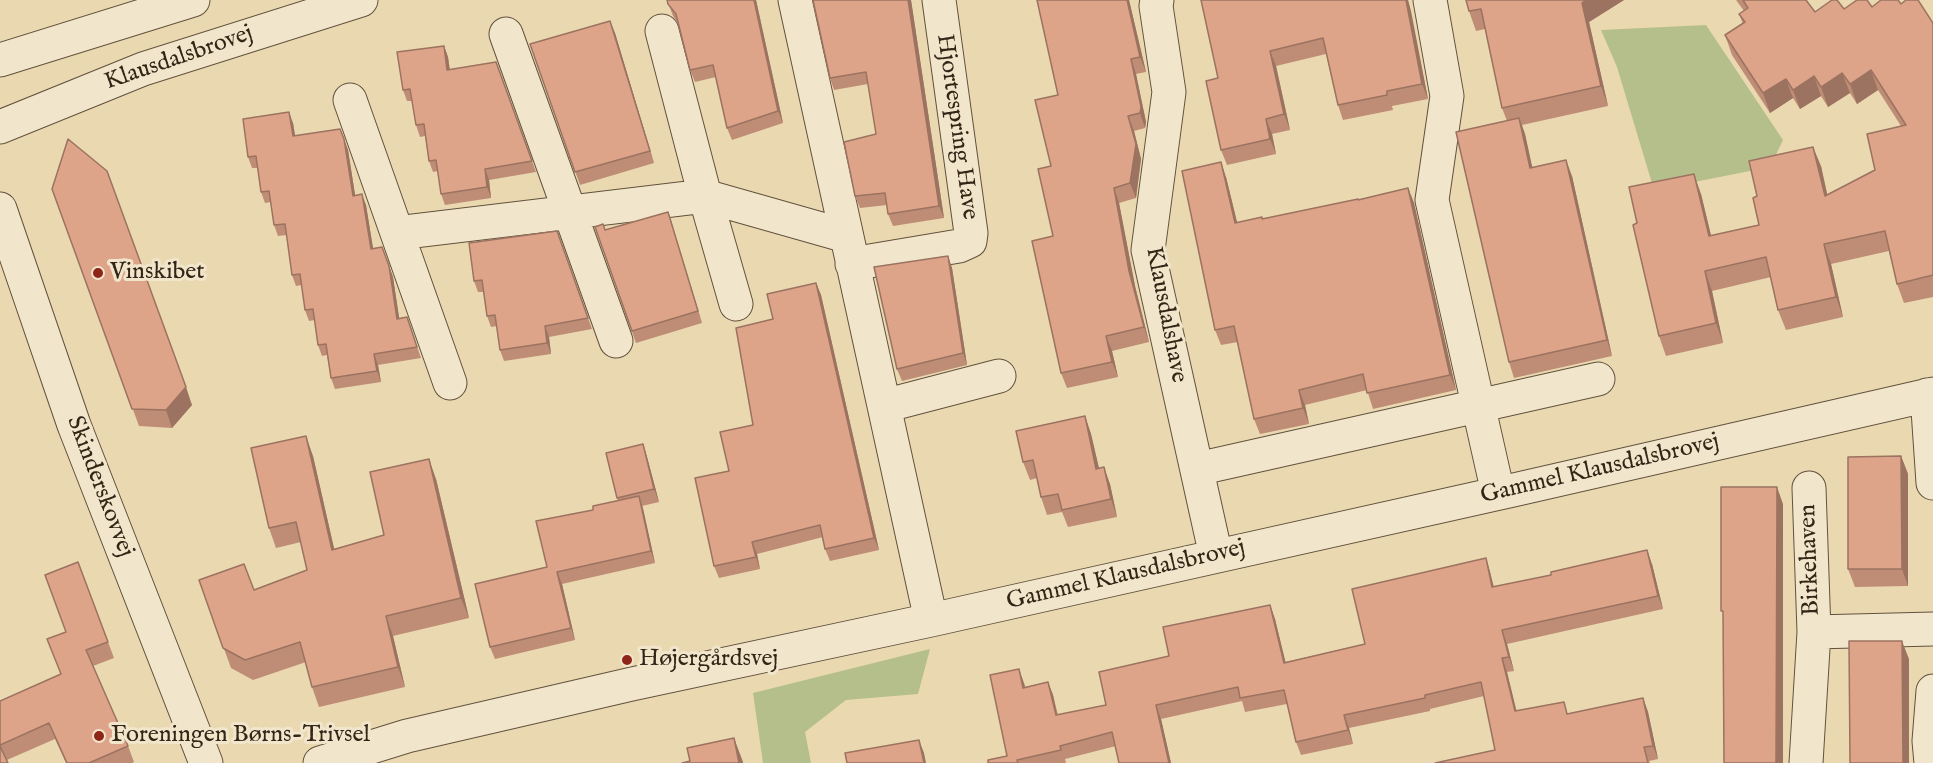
<!DOCTYPE html>
<meta charset="utf-8">
<style>
body{margin:0}
canvas{display:block;background:#ead8b0}
</style>
<canvas width="1933" height="763"></canvas>
<script>
const ctx = document.querySelector('canvas').getContext('2d');
ctx.lineJoin = 'round';
function fill(path, color) { ctx.fillStyle = color; ctx.fill(path, 'evenodd'); }
const toPath = rows => new Path2D(rows.map(r => 'M' + r).join(''));
function trace(path, color, width, dash) { ctx.strokeStyle = color; ctx.lineWidth = width; ctx.lineCap = dash ? 'butt' : 'round'; ctx.setLineDash(dash || []); ctx.stroke(path); }
function drawText(font, color, halo, rows, align = 'center') {
  ctx.font = font + ' "IM FELL English",serif'; ctx.lineWidth = 6; ctx.setLineDash([]); ctx.textBaseline = 'middle'; ctx.strokeStyle = halo; ctx.fillStyle = color; for (const [text, x, y, turn = 0] of rows) {
    ctx.save(); ctx.translate(x, y); ctx.rotate((+turn || 0) * Math.PI / 180); ctx.textAlign = isNaN(turn) ? turn : align; if (halo) ctx.strokeText(text, 0, 0); ctx.fillText(text, 0, 0); ctx.restore();
  }
}
fill(toPath([
 [1706,25,1783,140,1770,167,1654,190,1617,67,1601,30],
 [930,649,918,694,846,700,805,732,811,763,763,763,753,693]
]), '#b5bf8c');
const minor = toPath([
 [795,0,931,620],
 [1157,0,1156,6,1169,92,1148,250,1216,556],
 [1430,0,1447,96,1432,200,1498,493],
 [662,31,705,196,736,304],
 [506,34,616,341],
 [0,60,193,0],
 [350,100,450,383],
 [0,127,143,69,361,0],
 [0,209,74,425,206,763],
 [397,233,705,196,846,236],
 [852,264,959,246,970,241,971,233,939,0],
 [1927,395,1933,483],
 [884,406,999,376],
 [1197,469,1598,379],
 [1809,488,1814,632],
 [320,763,407,736,632,684,931,620,1518,489,1933,394],
 [1806,763,1814,632,1933,629],
 [1931,763,1929,741,1933,691]
]);
trace(minor, '#62523d', 35);
trace(minor, '#f1e6cc', 33);
fill(toPath([
 [667,0,756,0,783,123,732,140,727,128,716,77,695,82,690,70,678,24,673,16],
 [911,0,944,218,893,226,888,214,887,205,860,208,855,196,876,134,868,84,834,90,830,78],
 [1037,0,1129,0,1146,72,1136,74,1146,122,1145,128,1134,131,1141,159,1136,198,1119,203,1135,286,1149,342,1112,351,1118,377,1067,388,1061,373,1053,236,1051,166,1058,95],
 [1201,0,1408,0,1428,99,1392,106,1393,110,1343,120,1338,105,1326,54,1276,66,1290,130,1272,134,1276,154,1227,165,1221,150,1218,78],
 [1466,0,1624,0,1589,22,1608,106,1522,125,1525,134,1532,168,1572,176,1612,356,1514,378,1509,362,1507,121,1502,108,1485,29,1476,31,1469,11],
 [1736,0,1806,0,1815,12,1901,4,1933,23,1933,297,1904,303,1897,284,1889,251,1831,264,1843,317,1786,330,1778,310,1771,277,1712,291,1723,343,1666,356,1659,336,1701,194,1711,236,1759,225,1821,166,1827,195,1875,170,1901,126,1878,90,1857,104,1850,93,1828,107,1821,96,1800,109,1793,98,1770,113,1732,55,1725,35,1743,24,1739,14,1744,11],
 [615,33,654,163,580,185,530,44],
 [444,46,448,57,450,70,496,62,536,172,489,180,491,198,445,205,441,194,438,171,433,172,429,161,425,136,420,137,416,125,412,101,407,101,403,90],
 [293,123,295,136,340,129,348,150,355,195,366,205,373,249,382,247,393,277,399,318,407,317,421,358,378,365,381,382,335,389,331,378,327,355,322,356,318,345,315,320,309,321,305,310,302,285,296,286,292,275,287,235,278,236,274,225,271,202,265,203,261,192,258,168,252,168,248,157],
 [1226,177,1237,223,1262,219,1358,200,1408,188,1414,203,1456,390,1373,409,1367,390,1305,405,1309,424,1260,434,1254,419,1238,342,1221,345,1215,330],
 [52,189,192,405,172,428,139,426],
 [668,212,702,323,636,343,595,227,605,230],
 [557,231,592,329,549,337,551,354,504,361,500,350,497,326,491,327,487,316,484,292,478,292,474,281],
 [948,256,952,268,967,365,902,381,897,369],
 [816,283,821,295,879,550,830,561,825,549,823,537,757,554,760,569,719,578,714,566,729,471,753,425,773,319],
 [1085,416,1091,434,1099,468,1110,484,1117,517,1068,527,1062,512,1047,515,1041,497,1037,478,1030,480,1023,462],
 [643,444,647,457,659,502,642,506,655,563,562,584,575,640,495,659,490,647,547,567,593,510,618,501,606,453],
 [313,456,334,549,384,535,436,479,469,618,393,636,405,687,319,707,312,687,306,662,253,680,231,668,199,580,254,590,307,570,301,542,276,548,269,528],
 [1901,456,1908,474,1908,586,1855,587,1848,569],
 [1486,558,1490,572,1494,587,1652,564,1663,609,1507,644,1514,671,1507,672,1516,711,1568,714,1643,698,1648,712,1658,759,1649,761,1650,763,1435,763,1495,750,1484,696,1430,709,1430,711,1349,728,1353,744,1301,755,1296,742,1287,704,1245,712,1242,701,1161,719,1171,763,1119,763,1116,746,1065,759,1066,763,988,763,1007,756,1024,683,1025,687,1048,682,1053,695,1058,715,1106,705,1169,656,1270,605,1275,619,1285,662,1365,644],
 [78,562,114,658,93,666,128,746,134,762,132,763,66,763,55,739,0,763,0,701,60,674]
]), '#bf8d76');
fill(toPath([
 [754,0,756,0,783,123,778,111],
 [908,0,911,0,944,218,939,206],
 [1127,0,1129,0,1146,72,1140,57],
 [1406,0,1408,0,1411,11,1428,99,1422,84],
 [1586,0,1624,0,1589,22,1608,106,1601,86,1582,3],
 [610,21,615,33,654,163,650,151],
 [444,46,448,57,451,81,447,70],
 [1270,51,1276,66,1290,130,1284,114],
 [1131,59,1136,74,1146,122,1145,128,1140,113],
 [1871,70,1878,90,1857,104,1850,84],
 [1842,73,1850,93,1828,107,1821,87],
 [1814,76,1821,96,1800,109,1793,90],
 [1786,79,1793,98,1770,113,1763,93],
 [289,112,293,123,297,147,293,136],
 [1128,116,1134,131,1141,159,1136,198,1130,183],
 [1519,118,1525,134,1536,184,1530,168],
 [1266,119,1272,134,1276,154,1270,139],
 [344,139,348,150,357,207,353,196],
 [1813,147,1821,166,1832,216,1825,196],
 [1566,160,1572,176,1612,356,1607,340],
 [1221,162,1226,177,1241,238,1235,223],
 [485,169,489,180,491,198,487,187],
 [1694,174,1701,194,1716,256,1709,236],
 [1114,188,1119,203,1135,286,1149,342,1144,327,1129,271],
 [1408,188,1414,203,1456,390,1450,375],
 [362,194,366,205,375,260,371,249],
 [668,212,672,224,702,323,698,311],
 [1824,244,1831,264,1843,317,1836,297],
 [948,256,952,268,967,365,963,353],
 [389,266,393,277,401,330,397,319],
 [1705,271,1712,291,1723,343,1716,323],
 [816,283,821,295,879,550,874,538],
 [545,326,549,337,551,354,547,343],
 [1106,336,1112,351,1118,377,1112,362],
 [374,354,378,365,381,382,377,371],
 [186,387,192,405,172,428,166,410],
 [1299,390,1305,405,1309,424,1303,408],
 [1085,416,1091,434,1103,486,1096,469],
 [306,436,313,456,339,570,332,550],
 [643,444,647,457,659,502,654,489],
 [1901,456,1908,474,1908,586,1902,569],
 [429,459,436,479,469,618,461,598],
 [1104,467,1110,484,1117,517,1111,499],
 [1777,487,1783,504,1783,763,1776,763],
 [639,496,643,508,655,563,651,551],
 [752,542,757,554,760,569,756,557],
 [1647,550,1652,564,1663,609,1658,596],
 [1486,558,1490,572,1497,601,1492,587],
 [557,572,562,584,575,640,571,628],
 [1270,605,1275,619,1289,676,1284,663],
 [386,616,393,636,405,687,398,667],
 [1502,630,1507,644,1514,671,1509,657],
 [1902,641,1909,659,1909,763,1903,763],
 [1502,658,1507,672,1520,725,1515,711],
 [1019,669,1024,683,1028,701,1023,688],
 [1048,682,1053,695,1060,729,1056,715],
 [1643,698,1648,712,1658,759,1653,746],
 [1156,705,1161,719,1171,763,1169,763],
 [1344,715,1349,728,1353,744,1348,730],
 [734,738,743,762,743,763,739,763],
 [919,740,924,753,926,763,924,763]
]), '#9b7360');
const building = toPath([
 [667,0,754,0,778,111,727,128,713,65,690,70,676,14,668,4,667,0],
 [813,0,908,0,939,206,888,214,885,193,855,196,844,142,876,134,866,72,830,78,813,0],
 [1037,0,1127,0,1140,57,1131,59,1141,107,1140,113,1128,116,1136,144,1130,183,1114,188,1129,271,1144,327,1106,336,1112,362,1061,373,1032,241,1053,236,1038,169,1051,166,1035,100,1058,95,1037,0],
 [1201,0,1406,0,1422,84,1387,91,1387,95,1338,105,1323,38,1270,51,1284,114,1266,119,1270,139,1221,150,1206,81,1218,78,1201,0],
 [1466,0,1586,0,1582,3,1601,86,1502,108,1481,9,1469,11,1466,0],
 [1743,0,1806,0,1815,12,1832,0,1837,0,1844,9,1857,0,1867,0,1872,7,1881,0,1898,0,1901,4,1906,0,1918,0,1933,23,1933,275,1897,284,1885,231,1824,244,1836,297,1778,310,1766,257,1705,271,1716,323,1659,336,1633,225,1637,223,1629,187,1694,174,1709,236,1759,225,1753,198,1757,196,1749,161,1813,147,1825,196,1875,170,1867,134,1906,125,1871,70,1850,84,1842,73,1821,87,1814,76,1793,90,1786,79,1763,93,1725,35,1745,22,1739,14,1748,8,1743,0],
 [610,21,650,151,575,172,530,44,610,21],
 [444,46,447,70,496,62,532,161,485,169,487,187,441,194,436,160,429,161,424,124,416,125,410,89,403,90,397,52,444,46],
 [289,112,293,136,340,129,344,139,353,196,362,194,371,249,382,247,389,266,397,319,407,317,417,347,374,354,377,371,331,378,326,344,318,345,313,309,305,310,300,274,292,275,285,224,274,225,269,191,261,192,256,156,248,157,243,119,289,112],
 [1519,118,1530,168,1566,160,1607,340,1509,362,1456,132,1519,118],
 [68,139,107,171,186,387,166,410,132,409,52,189,68,139],
 [1221,162,1235,223,1262,217,1262,219,1358,199,1358,200,1408,188,1450,375,1367,393,1363,374,1299,390,1303,408,1254,419,1234,326,1215,330,1182,171,1221,162],
 [668,212,698,311,632,331,595,227,603,224,605,230,668,212],
 [557,231,588,318,545,326,547,343,500,350,495,315,487,316,482,280,474,281,469,243,557,231],
 [948,256,963,353,897,369,874,267,948,256],
 [816,283,874,538,825,549,820,525,752,542,756,557,714,566,695,478,729,471,720,432,753,425,736,328,773,319,767,294,816,283],
 [1085,416,1096,469,1104,467,1111,499,1062,510,1058,494,1041,497,1033,460,1023,462,1016,431,1085,416],
 [306,436,332,550,384,535,370,472,429,459,461,598,386,616,398,667,312,687,300,642,245,660,223,648,199,580,244,564,254,590,307,570,296,522,269,528,251,448,306,436],
 [643,444,654,489,617,498,606,453,643,444],
 [1901,456,1902,569,1848,569,1848,457,1901,456],
 [1721,487,1777,487,1776,763,1724,763,1723,611,1721,611,1721,487],
 [639,496,651,551,557,572,571,628,490,647,475,584,547,567,536,521,593,510,593,506,639,496],
 [1647,550,1658,596,1502,630,1509,657,1502,658,1515,711,1564,702,1567,714,1643,698,1653,746,1644,747,1648,763,1435,763,1495,750,1481,682,1425,695,1425,698,1344,715,1348,730,1296,742,1284,690,1240,698,1238,687,1156,705,1169,763,1119,763,1112,732,1060,746,1061,750,1017,760,1018,763,988,763,988,760,1007,756,990,675,1019,669,1023,688,1048,682,1056,715,1106,705,1099,672,1169,656,1163,627,1270,605,1284,663,1365,644,1352,589,1486,558,1492,587,1551,575,1551,572,1647,550],
 [78,562,108,642,86,650,128,746,89,763,67,763,49,723,0,745,0,701,61,674,47,639,66,632,45,575,78,562],
 [1849,641,1902,641,1903,763,1850,763,1849,641],
 [734,738,739,763,682,763,690,761,687,748,734,738],
 [919,740,924,763,847,763,845,753,919,740],
 [0,746,8,763,0,763,0,746]
]);
fill(building, '#dea489');
trace(building, '#9b7360', 1.5);
for (const [x, y, r, color] of [
 [98,273,6,"#8f2418"],
 [627,660,6,"#8f2418"],
 [99,736,6,"#8f2418"]
]) { const dot = new Path2D(); dot.arc(x, y, r, 0, 2 * Math.PI); ctx.fillStyle = color; ctx.fill(dot); trace(dot, '#f1e6cc', 2); }
drawText('24px', '#342617', '#f1e6cc', [
 ["Klausdalsbrovej",179,59,-19],
 ["Hjortespring Have",956,127,82],
 ["Klausdalshave",1165,315,79],
 ["Gammel Klausdalsbrovej",1600,470,-13],
 ["Skinderskovvej",99,487,69],
 ["Birkehaven",1811,560,-92],
 ["Gammel Klausdalsbrovej",1126,576,-13]
]);
drawText('24px', '#342617', '#f1e6cc', [
 ["Vinskibet",110,273],
 ["Højergårdsvej",639,660],
 ["Foreningen Børns-Trivsel",111,736]
], 'left');
</script>
